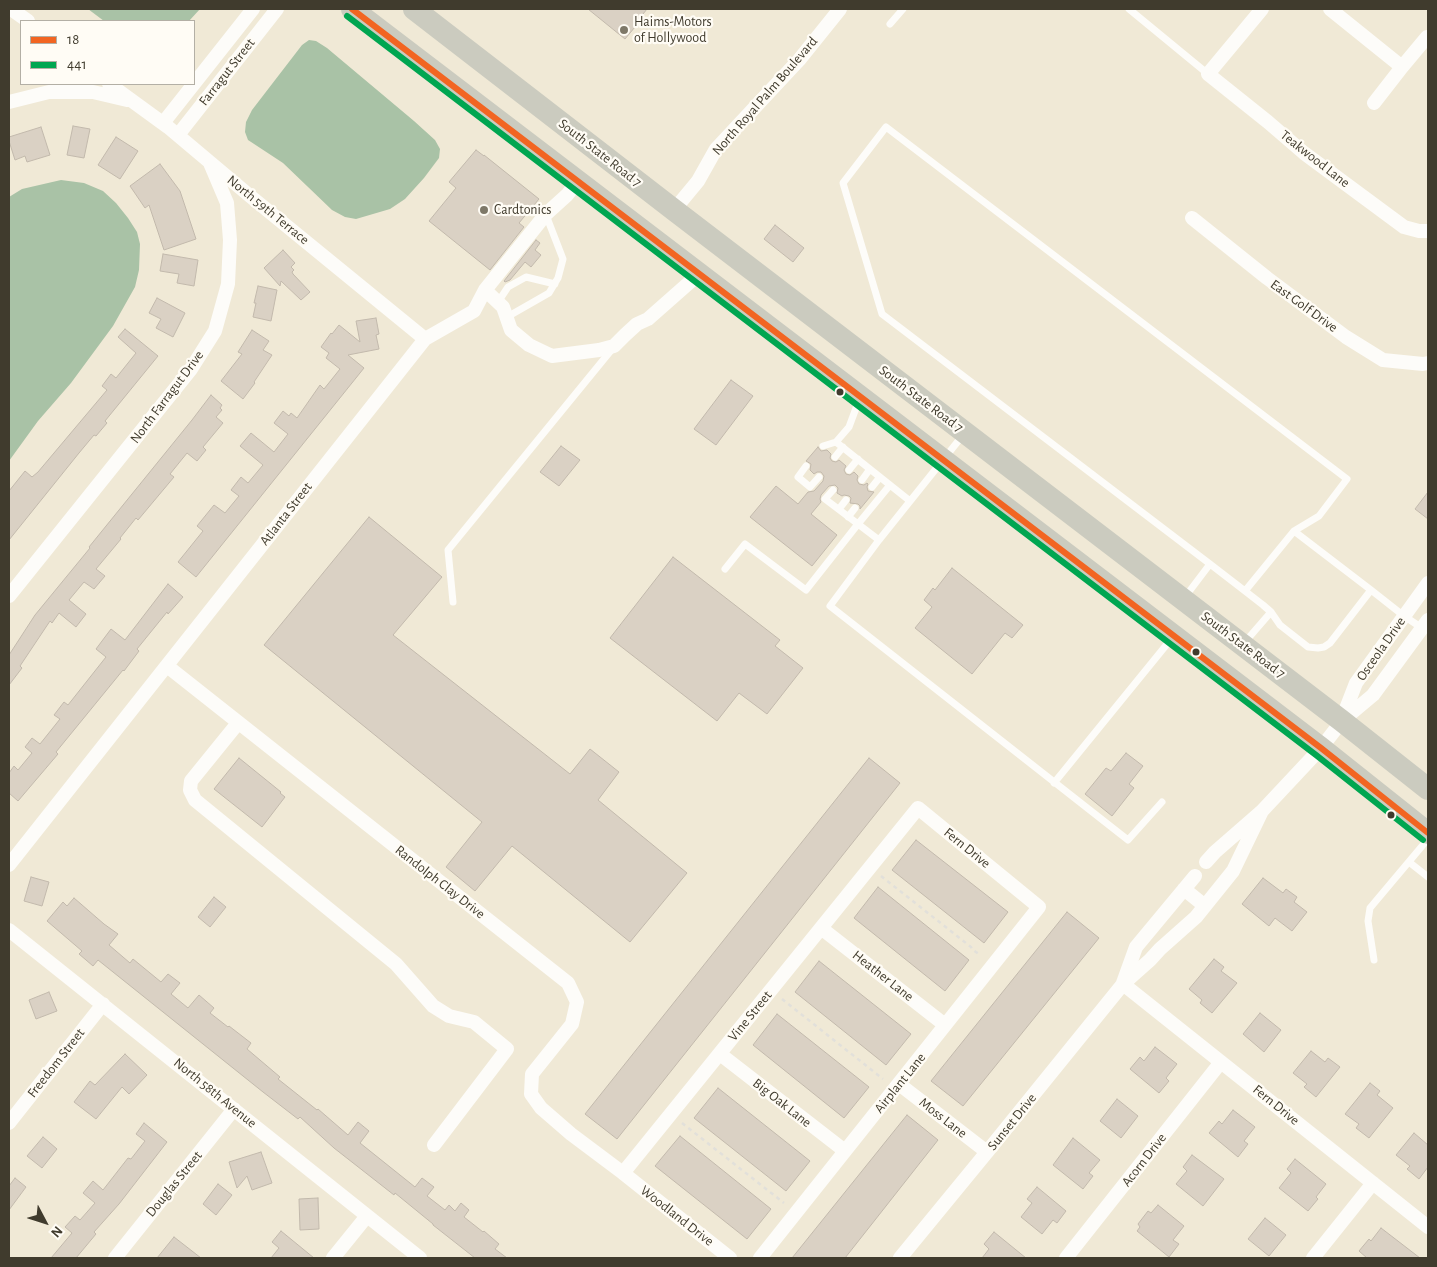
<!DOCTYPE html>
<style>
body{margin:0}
#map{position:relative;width:1437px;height:1267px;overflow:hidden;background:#f0e9d6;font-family:"Alegreya Sans",sans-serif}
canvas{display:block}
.frame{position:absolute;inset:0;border:10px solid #403b2d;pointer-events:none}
.legend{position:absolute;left:20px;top:20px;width:175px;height:65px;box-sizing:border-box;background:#fffcf5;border:1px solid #b3afa5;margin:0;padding:6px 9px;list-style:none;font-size:15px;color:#403b2d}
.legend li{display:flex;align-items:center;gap:10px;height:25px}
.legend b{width:25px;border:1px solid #b3afa5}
.north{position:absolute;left:20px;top:1197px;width:50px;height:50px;-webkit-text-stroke:4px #fffcf5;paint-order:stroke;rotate:130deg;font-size:14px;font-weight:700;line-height:20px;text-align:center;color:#403b2d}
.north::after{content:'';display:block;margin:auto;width:18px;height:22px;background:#403b2d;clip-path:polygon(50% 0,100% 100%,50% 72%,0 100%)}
</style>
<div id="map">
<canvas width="1437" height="1267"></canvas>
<div class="frame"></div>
<ul class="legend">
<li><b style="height:6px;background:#f26522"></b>18</li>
<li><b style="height:6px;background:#00a651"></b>441</li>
</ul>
<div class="north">N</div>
</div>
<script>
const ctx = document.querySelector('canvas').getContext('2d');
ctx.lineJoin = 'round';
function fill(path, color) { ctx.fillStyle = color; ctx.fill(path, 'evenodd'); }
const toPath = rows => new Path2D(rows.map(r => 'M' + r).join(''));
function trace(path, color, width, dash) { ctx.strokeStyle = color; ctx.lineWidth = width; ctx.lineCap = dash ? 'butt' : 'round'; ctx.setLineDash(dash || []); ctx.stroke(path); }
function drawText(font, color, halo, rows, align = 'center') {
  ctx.font = font + ' "Alegreya Sans",sans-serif'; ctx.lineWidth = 4.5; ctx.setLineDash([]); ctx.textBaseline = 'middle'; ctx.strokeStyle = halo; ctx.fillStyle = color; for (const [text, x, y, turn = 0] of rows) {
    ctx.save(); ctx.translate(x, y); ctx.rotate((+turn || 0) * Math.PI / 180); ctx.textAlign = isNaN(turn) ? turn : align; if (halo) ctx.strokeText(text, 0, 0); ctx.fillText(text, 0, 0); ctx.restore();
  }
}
fill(toPath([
 [88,9,200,9,189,21,104,21],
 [309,40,316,41,327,48,414,121,435,140,440,149,439,158,424,178,405,199,390,209,356,219,345,217,332,210,283,163,248,140,245,132,246,122,252,110,302,45],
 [61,180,84,183,103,191,116,203,128,218,137,232,140,244,139,270,135,287,113,326,71,383,38,421,9,461,9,197,22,189]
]), '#a9c2a6');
const building = toPath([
 [588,9,647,9,639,19,640,21,625,39,588,9],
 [73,126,90,129,84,158,67,155,73,126],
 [41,127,50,155,27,162,25,156,15,160,9,141,9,137,41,127],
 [116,137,138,151,120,179,98,165,116,137],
 [476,150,484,156,484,155,539,199,519,223,524,227,490,270,429,221,456,188,449,182,476,150],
 [160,164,180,191,196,239,164,250,149,205,145,208,130,186,160,164],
 [775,225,804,248,793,262,764,239,775,225],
 [536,240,540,243,535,250,541,255,531,267,525,262,510,280,505,282,504,281,536,240],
 [283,250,295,263,291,267,294,270,292,272,293,274,310,292,301,300,281,281,280,286,264,268,283,250],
 [163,254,198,260,194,286,177,283,179,274,160,271,163,254],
 [258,286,277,290,271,321,253,317,256,303,254,303,258,286],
 [157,298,185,313,173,337,156,328,161,319,149,313,157,298],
 [376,318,379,334,376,335,379,349,348,355,364,368,196,577,178,562,203,531,197,526,214,505,225,513,239,496,231,490,241,477,248,483,263,465,240,446,251,433,274,452,288,434,274,423,283,411,289,416,291,413,297,418,320,385,324,389,340,369,326,358,329,353,321,347,331,333,332,334,339,325,360,342,356,321,376,318],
 [125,329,158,356,105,421,107,423,96,436,94,435,79,453,9,540,9,491,25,471,32,477,38,472,107,390,102,386,111,374,116,378,136,353,118,337,125,329],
 [252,330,269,341,263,350,272,355,254,382,255,383,243,399,221,381,242,354,238,352,252,330],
 [731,380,753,396,716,445,694,429,731,380],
 [211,395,222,405,220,408,222,410,216,417,223,423,203,447,206,450,197,461,187,453,170,474,174,477,138,520,136,518,120,538,121,539,96,569,105,576,94,589,84,582,69,600,86,614,76,627,59,613,52,623,50,621,20,666,22,668,9,685,9,655,35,615,90,548,89,547,192,420,211,395],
 [561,446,580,460,559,486,540,472,561,446],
 [818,447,821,451,827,450,831,454,830,458,832,461,836,462,839,460,846,466,844,470,846,474,850,475,854,472,858,476,857,480,859,484,864,485,867,483,868,484,867,487,868,491,874,492,860,509,860,506,858,504,850,503,851,498,849,496,844,495,842,496,837,493,838,488,835,485,829,486,821,495,820,499,821,502,811,514,837,535,812,566,750,517,776,486,798,504,808,492,814,491,823,481,824,476,821,472,817,472,814,474,810,470,811,464,806,461,818,447],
 [1428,492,1428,519,1415,509,1428,492],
 [369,517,442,577,393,635,570,774,590,749,619,772,598,800,687,873,630,942,512,846,475,891,446,867,482,822,264,645,369,517],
 [673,557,780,640,775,646,803,668,767,714,739,693,717,721,610,638,673,557],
 [952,568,1023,625,1012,638,1005,633,972,674,915,628,932,607,924,600,933,588,935,590,952,568],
 [168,584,183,597,168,614,167,612,137,649,139,651,124,671,123,670,56,752,58,754,18,801,9,793,9,773,14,766,18,770,32,753,25,747,32,738,40,744,60,719,54,715,64,702,68,705,106,657,96,649,111,629,125,640,168,584],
 [1126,753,1143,766,1129,784,1134,788,1112,816,1085,794,1106,768,1111,771,1126,753],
 [239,758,281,792,280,793,285,797,262,827,214,789,239,758],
 [869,758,900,783,617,1139,585,1114,869,758],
 [916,840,1008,912,984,943,892,870,916,840],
 [31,877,49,882,42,906,24,901,31,877],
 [1263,878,1283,893,1286,889,1297,897,1294,902,1307,912,1292,931,1275,918,1269,926,1242,904,1263,878],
 [878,887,969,960,945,991,854,918,878,887],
 [214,897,226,907,210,927,198,917,214,897],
 [74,898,104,924,118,934,109,945,130,963,133,959,161,982,168,974,180,983,171,994,188,1008,199,995,214,1008,210,1013,228,1027,229,1026,251,1043,247,1049,280,1077,278,1079,317,1110,318,1109,348,1135,358,1122,369,1131,360,1143,415,1187,422,1178,434,1187,427,1196,445,1210,449,1205,455,1211,461,1203,469,1210,464,1217,483,1232,484,1231,499,1244,495,1249,507,1258,475,1258,433,1225,433,1224,395,1193,394,1195,334,1148,300,1117,298,1119,263,1092,98,960,93,966,79,954,82,951,47,921,63,902,67,906,74,898],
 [1067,912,1099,938,963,1106,931,1081,1067,912],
 [1214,959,1224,967,1221,971,1237,983,1212,1013,1200,1003,1202,1000,1189,989,1214,959],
 [819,961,911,1034,886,1065,795,992,819,961],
 [49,992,57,1011,36,1019,29,1000,49,992],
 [1260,1013,1281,1030,1264,1052,1243,1034,1260,1013],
 [777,1014,869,1087,844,1118,753,1045,777,1014],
 [1155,1047,1177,1064,1166,1078,1169,1081,1159,1093,1130,1069,1140,1057,1144,1061,1155,1047],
 [1311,1051,1325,1062,1328,1058,1340,1067,1316,1097,1304,1087,1307,1084,1293,1073,1311,1051],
 [125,1054,147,1075,129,1094,122,1087,96,1119,74,1102,90,1081,95,1085,125,1054],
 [1370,1083,1380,1091,1377,1095,1393,1108,1369,1138,1356,1128,1359,1124,1345,1114,1370,1083],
 [718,1088,810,1161,786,1191,694,1118,718,1088],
 [1117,1099,1138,1116,1121,1138,1100,1121,1117,1099],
 [1233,1110,1255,1127,1244,1141,1248,1144,1238,1157,1209,1133,1219,1121,1222,1124,1233,1110],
 [907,1115,938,1140,875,1220,845,1258,792,1258,907,1115],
 [144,1123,167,1142,119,1204,94,1232,96,1234,76,1258,51,1258,72,1233,65,1227,75,1216,80,1220,95,1203,83,1193,93,1181,103,1190,128,1158,131,1159,145,1141,136,1134,144,1123],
 [1414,1133,1428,1145,1428,1167,1419,1179,1407,1169,1410,1166,1396,1155,1414,1133],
 [680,1136,771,1209,747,1239,655,1166,680,1136],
 [43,1137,57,1149,42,1168,27,1156,43,1137],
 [1073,1138,1100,1160,1089,1173,1093,1176,1083,1189,1053,1165,1073,1138],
 [261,1152,272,1183,252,1190,247,1176,237,1188,229,1162,261,1152],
 [1192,1155,1224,1179,1203,1206,1176,1184,1187,1171,1183,1167,1192,1155],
 [1295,1159,1326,1184,1316,1197,1318,1199,1308,1211,1279,1188,1291,1173,1287,1169,1295,1159],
 [15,1178,26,1187,9,1210,9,1186,15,1178],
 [218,1184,232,1195,216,1215,203,1204,218,1184],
 [1037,1187,1066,1211,1057,1223,1053,1220,1042,1234,1021,1217,1032,1203,1027,1199,1037,1187],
 [318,1198,319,1229,300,1230,299,1199,318,1198],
 [1158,1205,1184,1226,1173,1240,1179,1244,1169,1257,1137,1231,1140,1227,1138,1224,1148,1211,1151,1213,1158,1205],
 [1265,1218,1286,1235,1269,1256,1248,1239,1265,1218],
 [1381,1228,1420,1258,1367,1258,1359,1251,1369,1239,1371,1241,1381,1228],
 [281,1231,314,1258,271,1258,279,1248,272,1242,281,1231],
 [994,1232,1026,1258,982,1258,989,1249,984,1244,994,1232],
 [174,1237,201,1258,157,1258,174,1237]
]);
fill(building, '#dad1c4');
trace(building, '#c2b9ac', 1);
trace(toPath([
 [881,876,971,947,972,949,980,955],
 [782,999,883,1079],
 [682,1123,784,1203]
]), '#e2e0da', 2.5, [4, 4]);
trace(toPath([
 [1129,9,1208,74],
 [890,24,903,9],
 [498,302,508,287,526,277,555,284],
 [507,317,549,293,558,278,563,259,546,215],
 [963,435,879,540,830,606,1128,840,1162,802],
 [836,442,910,501],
 [823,446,836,442,849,427,859,400],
 [835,457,843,447],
 [806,466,798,477,810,487,819,477],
 [849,470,858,459],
 [862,480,870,469],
 [872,487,880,477],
 [839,509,846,500],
 [848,517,855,508],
 [1294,531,1371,590,1404,616,1422,628],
 [879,540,858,524,890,485],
 [725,569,745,544,806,590,858,524,825,499,833,490],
 [1245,591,1294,531,1319,516,1347,479,886,127,843,183,882,314,1210,564,1245,591,1263,605,1271,612,1280,625,1308,647,1318,648,1324,647,1330,643,1371,590],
 [1185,597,1210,564],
 [453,602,448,550,613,348],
 [1245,642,1271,612],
 [1054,783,1172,638],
 [1409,862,1428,877],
 [1374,960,1368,921,1370,908,1428,839]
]), '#fdfcf9', 7);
trace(toPath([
 [11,9,28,21],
 [1262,9,1208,74,1268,122,1304,153,1404,227,1419,231,1428,231],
 [1330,9,1402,67,1374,103],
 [1402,67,1427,37],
 [109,84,168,127,250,196,425,339],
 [9,102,49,92,93,92,127,100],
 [163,123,253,9],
 [178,135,277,9],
 [674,210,698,181,716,149,799,60,840,9],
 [1192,218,1267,278,1346,337,1383,360,1423,364,1428,363],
 [485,290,503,307,511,330,529,345,552,356,599,350,614,346,625,335,637,324,648,319,699,274],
 [9,596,191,369,215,331,228,284,230,240,227,203,210,163],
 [167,666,568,983,577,1002,572,1024,532,1074,531,1094,541,1108,571,1134,623,1173,730,1258],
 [1342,719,1356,683,1428,583],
 [238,723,191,781,190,790,195,800,396,964,433,1006,449,1016,474,1022,507,1049,434,1145],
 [1206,862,1215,852,1262,811,1321,748,1342,721,1373,695,1428,620],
 [9,865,425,339,474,311,485,290,546,214,567,195,578,181],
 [1184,889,1205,906],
 [821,928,945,1025],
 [9,930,420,1258],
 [1123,983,1136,947,1195,876],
 [1123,984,1428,1227],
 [720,1054,845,1151],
 [899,1084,987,1152],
 [9,1123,103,1004],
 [623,1173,918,808,1039,907,760,1258],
 [115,1258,234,1109],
 [333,1258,367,1216],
 [900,1258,987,1152,1123,984,1150,960,1160,949,1196,917,1233,871,1262,811],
 [1066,1258,1221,1062],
 [1313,1258,1373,1183]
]), '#fdfcf9', 14);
trace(toPath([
 [352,9,1321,748,1428,833],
 [414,9,674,210,1342,721,1428,789]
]), '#cbcbbf', 22);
trace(toPath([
 [352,9,1321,748,1428,833]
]), '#f26522', 6);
trace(toPath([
 [347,16,1316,755,1423,840]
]), '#00a651', 6);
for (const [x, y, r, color] of [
 [624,30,5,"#7e7868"],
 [484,210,5,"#7e7868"],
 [840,392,4.5,"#403b2d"],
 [1196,652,4.5,"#403b2d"],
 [1391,815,4.5,"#403b2d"]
]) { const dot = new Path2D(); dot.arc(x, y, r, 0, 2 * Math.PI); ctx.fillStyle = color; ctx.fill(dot); trace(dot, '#fffcf5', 2); }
drawText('14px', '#403b2d', '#fffcf5', [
 ["Haims-Motors",634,22],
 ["of Hollywood",634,38],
 ["Cardtonics",494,210]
], 'left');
drawText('14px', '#403b2d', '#fffcf5', [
 ["Farragut Street",227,72,-52],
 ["North Royal Palm Boulevard",765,96,-49],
 ["South State Road 7",600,153,38],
 ["Teakwood Lane",1315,159,38],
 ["North 59th Terrace",268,210,39],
 ["East Golf Drive",1304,306,36],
 ["North Farragut Drive",167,397,-53],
 ["South State Road 7",921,399,37],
 ["Atlanta Street",286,514,-52],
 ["South State Road 7",1243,645,37],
 ["Osceola Drive",1381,649,-55],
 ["Fern Drive",967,848,39],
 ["Randolph Clay Drive",440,882,38],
 ["Heather Lane",883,976,38],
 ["Vine Street",750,1016,-51],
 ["Freedom Street",56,1063,-52],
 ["Airplant Lane",900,1083,-51],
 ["North 58th Avenue",215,1093,39],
 ["Big Oak Lane",782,1103,38],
 ["Fern Drive",1276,1105,39],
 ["Moss Lane",943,1118,38],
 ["Sunset Drive",1012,1122,-51],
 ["Acorn Drive",1144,1160,-52],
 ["Douglas Street",174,1184,-51],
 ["Woodland Drive",677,1216,38]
]);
</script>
